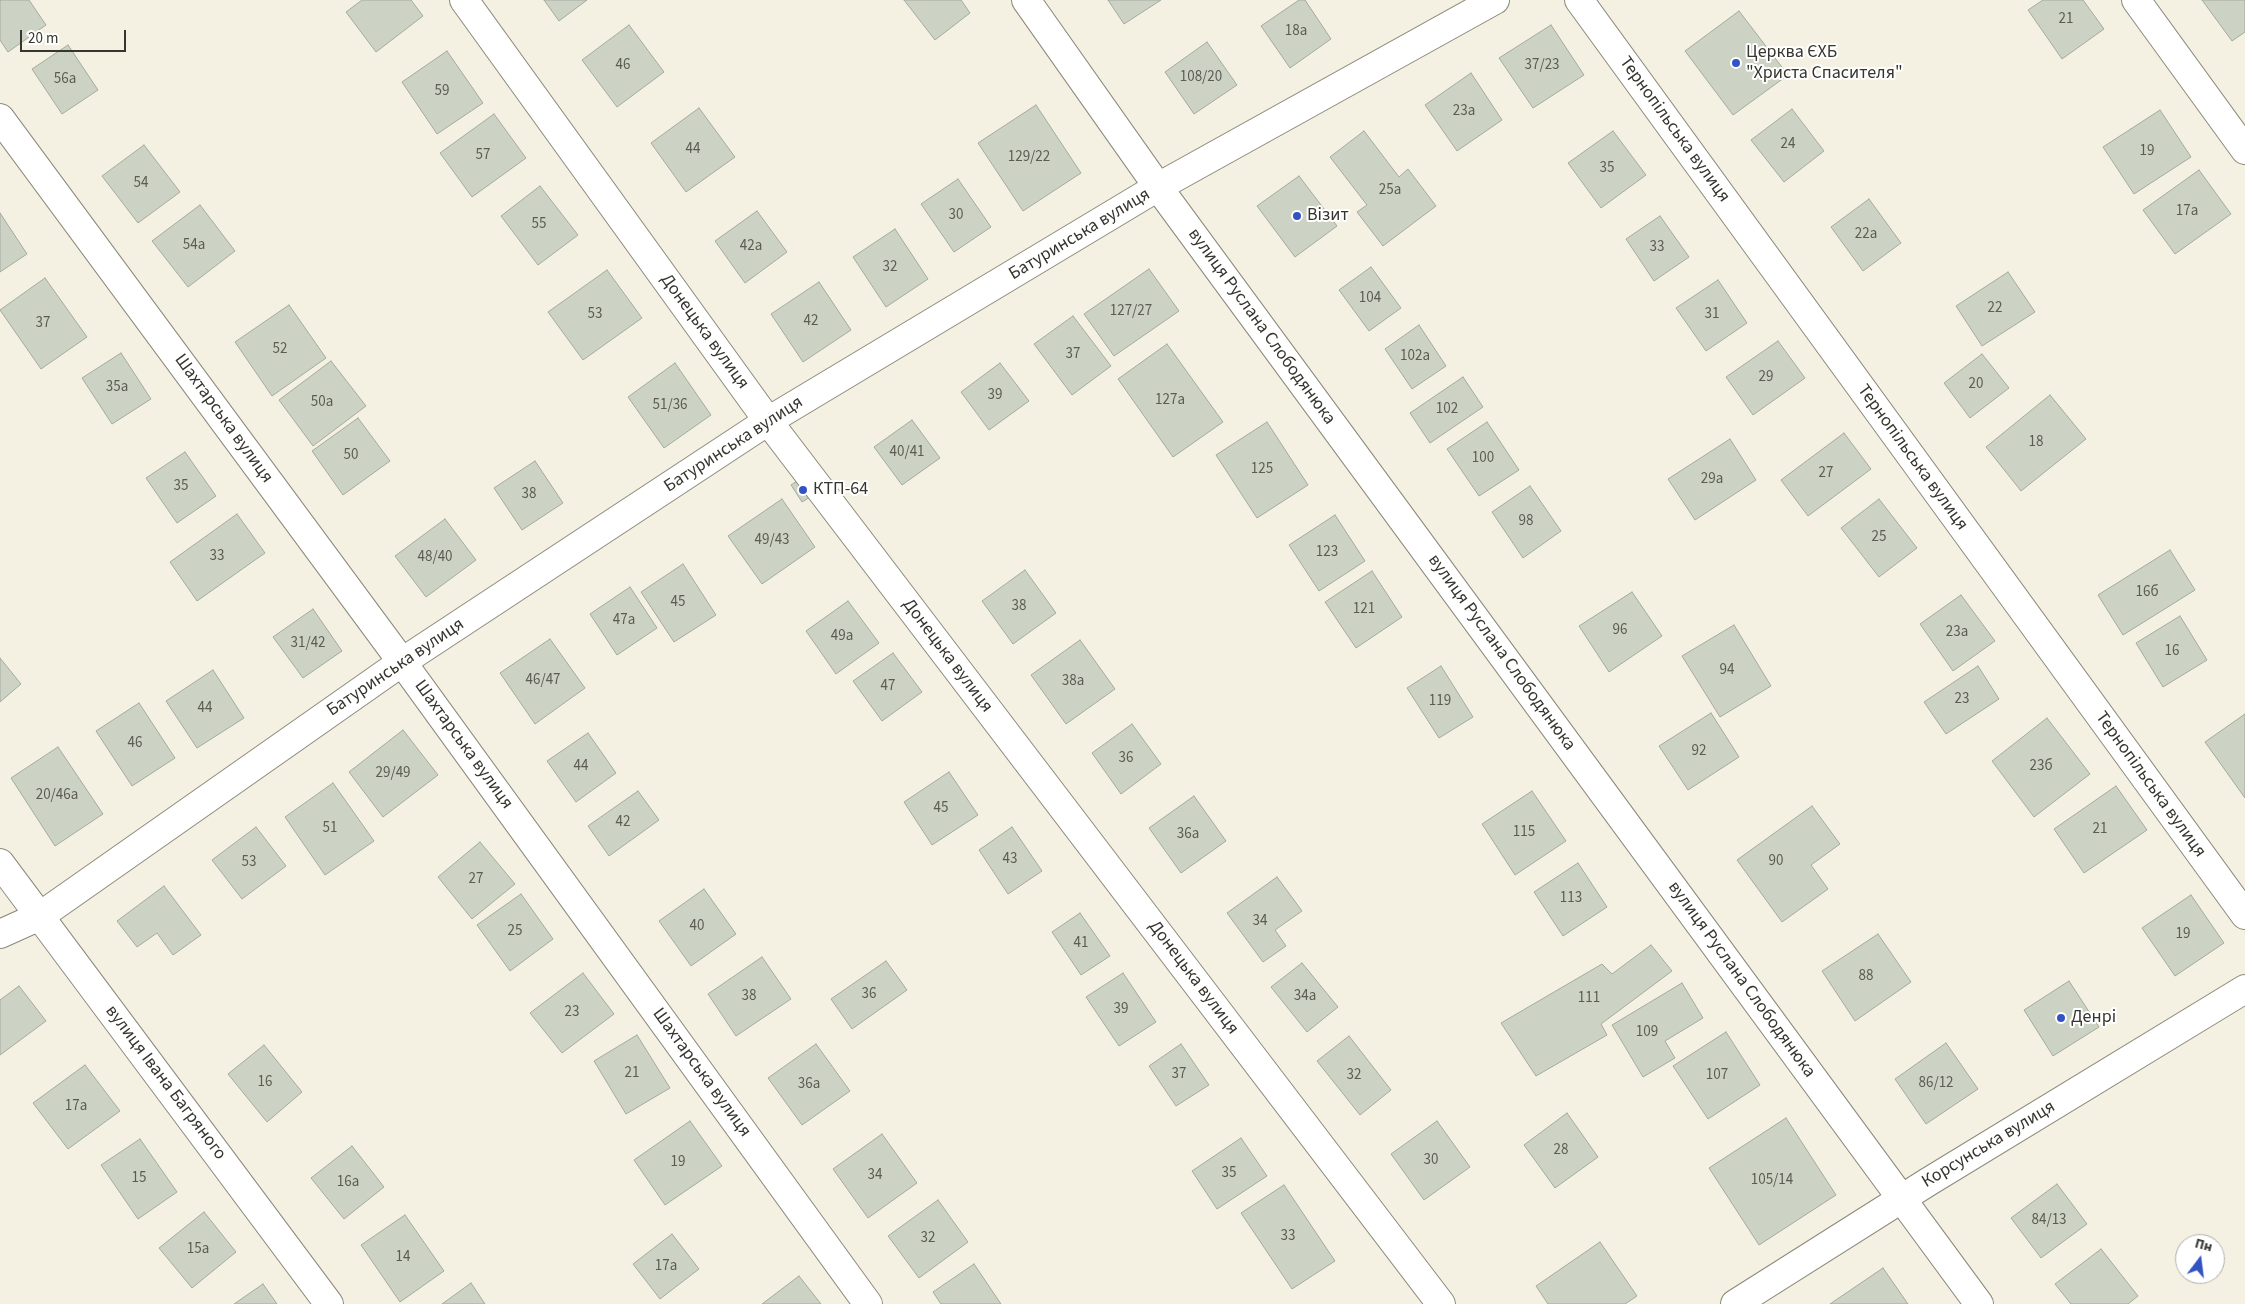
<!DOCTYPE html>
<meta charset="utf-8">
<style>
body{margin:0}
#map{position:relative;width:2245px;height:1304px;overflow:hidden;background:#f5f1e2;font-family:"Source Sans 3",sans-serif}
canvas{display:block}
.north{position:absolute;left:2175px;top:1234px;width:50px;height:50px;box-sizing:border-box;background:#fff;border:1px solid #afaeac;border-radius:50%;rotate:15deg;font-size:14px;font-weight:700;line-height:20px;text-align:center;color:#36352f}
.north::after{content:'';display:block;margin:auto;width:18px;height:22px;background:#3353c4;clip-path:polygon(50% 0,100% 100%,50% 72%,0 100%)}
.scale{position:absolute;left:20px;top:30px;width:106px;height:22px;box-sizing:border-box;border:2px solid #36352f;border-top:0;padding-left:6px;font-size:15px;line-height:18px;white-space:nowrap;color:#36352f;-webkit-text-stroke:4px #fff;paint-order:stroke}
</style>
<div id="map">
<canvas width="2245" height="1304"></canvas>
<div class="north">Пн</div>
<div class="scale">20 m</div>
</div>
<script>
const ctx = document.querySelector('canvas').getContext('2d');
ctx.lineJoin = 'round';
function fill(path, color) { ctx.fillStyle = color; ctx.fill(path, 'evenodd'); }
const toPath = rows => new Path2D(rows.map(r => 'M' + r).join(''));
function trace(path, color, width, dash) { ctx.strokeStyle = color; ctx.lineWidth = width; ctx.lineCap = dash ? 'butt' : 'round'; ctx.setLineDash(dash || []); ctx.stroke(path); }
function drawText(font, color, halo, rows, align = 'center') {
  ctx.font = font + ' "Source Sans 3",sans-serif'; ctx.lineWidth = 4; ctx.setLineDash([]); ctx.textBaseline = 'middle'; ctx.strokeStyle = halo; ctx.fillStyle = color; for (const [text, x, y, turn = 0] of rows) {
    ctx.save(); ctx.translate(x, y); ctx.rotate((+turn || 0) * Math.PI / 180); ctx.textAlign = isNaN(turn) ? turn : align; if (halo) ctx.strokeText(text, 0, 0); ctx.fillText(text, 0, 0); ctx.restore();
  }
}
const building = toPath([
 [0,0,29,0,46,25,8,52,0,40,0,0],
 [362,0,411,0,423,16,376,52,346,12,362,0],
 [544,0,587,0,559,21,544,0],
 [904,0,961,0,970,13,935,40,904,0],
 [1108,0,1161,0,1124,24,1108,0],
 [1299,0,1305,0,1331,39,1290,68,1261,26,1299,0],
 [2043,0,2083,0,2104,29,2062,59,2028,10,2043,0],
 [2202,0,2245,0,2245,32,2232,41,2202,0],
 [1739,11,1788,75,1733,115,1685,51,1739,11],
 [629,25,664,72,617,107,582,60,629,25],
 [1551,25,1584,75,1533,108,1499,58,1551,25],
 [1207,42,1237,85,1194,114,1165,72,1207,42],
 [68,45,98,90,62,114,32,69,68,45],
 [447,51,483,103,437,134,402,82,447,51],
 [1471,73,1502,120,1457,151,1425,105,1471,73],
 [1036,105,1081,173,1023,211,978,143,1036,105],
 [699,108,735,157,686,192,651,143,699,108],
 [1792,109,1824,151,1784,182,1751,140,1792,109],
 [2160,110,2191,157,2134,194,2103,147,2160,110],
 [494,114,526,158,472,197,440,153,494,114],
 [1364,131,1399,177,1408,169,1436,206,1383,246,1357,212,1367,205,1330,157,1364,131],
 [1613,131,1646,175,1601,208,1568,163,1613,131],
 [144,145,180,192,138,223,102,176,144,145],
 [2199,170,2231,214,2175,254,2143,210,2199,170],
 [1299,176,1337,226,1295,257,1257,206,1299,176],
 [958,179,991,227,954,252,921,204,958,179],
 [540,186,578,235,538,265,501,216,540,186],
 [1869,199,1901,243,1863,271,1831,227,1869,199],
 [200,205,235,251,188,287,152,241,200,205],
 [757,211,787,252,745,283,715,241,757,211],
 [0,213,27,254,0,272,0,213],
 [1660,216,1689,257,1654,281,1626,239,1660,216],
 [895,229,928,279,886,307,853,257,895,229],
 [1371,267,1401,308,1369,331,1339,290,1371,267],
 [1149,269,1179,311,1114,356,1084,314,1149,269],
 [607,270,642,318,583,360,548,312,607,270],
 [2008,272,2035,312,1982,346,1956,306,2008,272],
 [45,278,87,337,41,369,0,310,45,278],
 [1718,280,1747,323,1706,351,1676,308,1718,280],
 [819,282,851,330,803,362,771,314,819,282],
 [289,305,326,358,272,396,235,342,289,305],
 [1073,316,1111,366,1072,395,1034,344,1073,316],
 [1419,325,1446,366,1412,389,1385,349,1419,325],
 [1778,341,1805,378,1753,415,1726,377,1778,341],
 [1167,344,1223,422,1173,457,1118,379,1167,344],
 [121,353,151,399,112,424,82,378,121,353],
 [1982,354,2009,388,1970,418,1944,383,1982,354],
 [331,361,366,406,313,446,279,400,331,361],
 [675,363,711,415,664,448,628,397,675,363],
 [1000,363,1029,401,989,430,961,392,1000,363],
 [1463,377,1483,407,1430,443,1410,413,1463,377],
 [2050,395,2086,439,2021,491,1986,447,2050,395],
 [358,418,390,461,343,495,312,451,358,418],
 [912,420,940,458,902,485,874,447,912,420],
 [1267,422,1308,485,1257,518,1216,455,1267,422],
 [1487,422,1519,470,1479,496,1447,449,1487,422],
 [1844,433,1871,469,1808,516,1781,480,1844,433],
 [1730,439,1756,480,1695,520,1668,479,1730,439],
 [185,452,216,496,177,523,146,478,185,452],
 [535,461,563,503,522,530,494,488,535,461],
 [803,477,815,494,802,502,791,485,803,477],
 [1530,486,1561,531,1523,558,1492,512,1530,486],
 [782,499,815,547,762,584,728,536,782,499],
 [1879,499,1917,548,1879,577,1841,528,1879,499],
 [237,514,265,553,197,601,170,562,237,514],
 [1335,515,1365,561,1319,591,1289,545,1335,515],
 [445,519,476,560,426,597,395,556,445,519],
 [2170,550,2195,590,2123,635,2098,595,2170,550],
 [683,564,716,615,674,642,641,592,683,564],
 [1025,570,1056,613,1013,644,982,601,1025,570],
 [1372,571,1402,617,1356,648,1325,602,1372,571],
 [630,587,657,628,617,655,590,614,630,587],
 [1632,592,1662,636,1609,672,1579,626,1632,592],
 [1961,595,1995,641,1953,671,1920,624,1961,595],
 [848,601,879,643,836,674,806,631,848,601],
 [313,609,342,651,303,678,273,637,313,609],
 [2180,616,2207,660,2163,687,2136,643,2180,616],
 [1734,625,1771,686,1720,717,1682,656,1734,625],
 [550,639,585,688,535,724,500,673,550,639],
 [1080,640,1115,689,1066,724,1031,675,1080,640],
 [893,653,922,692,882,721,853,681,893,653],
 [0,658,21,684,0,702,0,658],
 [1441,666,1473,717,1439,738,1407,688,1441,666],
 [1978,666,1999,699,1946,734,1924,702,1978,666],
 [213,670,244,718,197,748,166,701,213,670],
 [139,703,175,758,132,786,96,731,139,703],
 [1711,713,1739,757,1688,790,1659,746,1711,713],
 [2245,714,2245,798,2205,742,2245,714],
 [2047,718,2090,774,2034,817,1992,761,2047,718],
 [1132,724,1161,764,1121,794,1092,753,1132,724],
 [403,730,438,775,383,817,349,772,403,730],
 [588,733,616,773,576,802,547,761,588,733],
 [58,747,103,814,55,846,11,778,58,747],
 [949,772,978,815,932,845,904,802,949,772],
 [333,783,374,841,325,875,285,817,333,783],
 [2116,786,2147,830,2084,873,2054,829,2116,786],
 [638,791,659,820,609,856,588,826,638,791],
 [1532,791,1566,841,1515,875,1482,824,1532,791],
 [1194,796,1226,841,1181,873,1149,828,1194,796],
 [1812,806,1840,844,1811,865,1828,889,1782,922,1737,860,1812,806],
 [256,827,286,866,242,899,212,860,256,827],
 [1012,827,1042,871,1008,894,979,850,1012,827],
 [480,842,515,884,472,919,438,877,480,842],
 [1578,863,1607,907,1563,936,1534,892,1578,863],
 [1277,877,1302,911,1275,930,1286,946,1263,962,1227,913,1277,877],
 [164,886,201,935,173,955,157,933,137,947,117,921,164,886],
 [704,889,736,934,691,966,659,921,704,889],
 [521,894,553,939,510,971,477,925,521,894],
 [2191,895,2224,943,2175,976,2142,928,2191,895],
 [1080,913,1110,956,1081,975,1052,932,1080,913],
 [1878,934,1911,982,1855,1021,1822,971,1878,934],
 [1651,945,1672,971,1601,1024,1607,1035,1536,1076,1501,1023,1602,964,1612,974,1651,945],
 [762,957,791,999,736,1036,708,994,762,957],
 [886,961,907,990,852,1029,831,999,886,961],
 [1302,963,1338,1007,1307,1032,1271,987,1302,963],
 [583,973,614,1014,562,1053,530,1013,583,973],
 [1123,973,1156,1022,1119,1046,1086,997,1123,973],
 [2069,981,2099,1027,2053,1056,2024,1010,2069,981],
 [1682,983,1703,1018,1665,1041,1675,1058,1643,1077,1612,1025,1682,983],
 [19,986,46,1021,0,1055,0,1000,19,986],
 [1726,1032,1760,1085,1708,1119,1673,1066,1726,1032],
 [637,1035,670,1088,626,1114,594,1061,637,1035],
 [1349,1036,1391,1090,1360,1115,1317,1061,1349,1036],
 [1946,1043,1978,1089,1926,1124,1895,1079,1946,1043],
 [816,1044,850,1091,802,1125,768,1078,816,1044],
 [1181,1044,1209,1085,1176,1106,1149,1066,1181,1044],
 [264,1045,302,1092,267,1122,228,1074,264,1045],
 [85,1065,120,1111,68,1149,33,1103,85,1065],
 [1567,1113,1598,1157,1555,1188,1524,1145,1567,1113],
 [1786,1118,1836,1195,1759,1245,1709,1168,1786,1118],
 [690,1121,722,1166,665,1205,634,1160,690,1121],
 [1437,1121,1470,1167,1424,1200,1391,1154,1437,1121],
 [882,1134,917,1183,868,1218,833,1169,882,1134],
 [1241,1138,1267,1176,1217,1209,1192,1171,1241,1138],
 [140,1139,177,1192,138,1219,101,1165,140,1139],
 [352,1146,384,1187,344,1219,311,1178,352,1146],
 [2057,1184,2087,1224,2041,1258,2011,1218,2057,1184],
 [1284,1185,1335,1261,1292,1289,1241,1213,1284,1185],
 [938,1200,968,1242,919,1278,888,1236,938,1200],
 [204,1212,236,1252,192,1288,159,1248,204,1212],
 [405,1215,444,1271,400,1302,361,1245,405,1215],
 [672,1234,699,1269,660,1299,633,1264,672,1234],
 [1600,1242,1637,1296,1625,1304,1548,1304,1536,1286,1600,1242],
 [2101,1249,2138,1296,2128,1304,2071,1304,2055,1284,2101,1249],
 [974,1264,1001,1304,941,1304,933,1292,974,1264],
 [1883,1268,1908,1304,1830,1304,1883,1268],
 [799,1276,821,1304,762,1304,799,1276],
 [471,1283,485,1304,442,1304,471,1283],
 [263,1284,277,1304,234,1304,263,1284]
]);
fill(building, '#ccd3c5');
trace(building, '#a3aa9d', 1);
const street = toPath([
 [464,0,768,421,1441,1304],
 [1579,0,2245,915],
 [2136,0,2245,150],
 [0,118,402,662,868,1304],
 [0,863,329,1304],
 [0,934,40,916,402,662,768,421,1158,187,1495,0],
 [1735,1304,1928,1182,2245,989]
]);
const secondary = toPath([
 [1026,0,1158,187,1979,1304]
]);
trace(street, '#8c897b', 30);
trace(secondary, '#8c897b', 30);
trace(street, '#fff', 28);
trace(secondary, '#fff', 28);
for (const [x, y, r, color] of [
 [1736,63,5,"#3353c4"],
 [1297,216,5,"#3353c4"],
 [803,490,5,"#3353c4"],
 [2061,1018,5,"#3353c4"]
]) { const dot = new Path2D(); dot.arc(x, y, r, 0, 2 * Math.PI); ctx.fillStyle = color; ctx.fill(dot); trace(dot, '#fff', 2); }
drawText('15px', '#5c5c54', null, [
 ["21",2066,20],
 ["18а",1296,32],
 ["46",623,66],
 ["37/23",1542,66],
 ["108/20",1201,78],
 ["56а",65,80],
 ["59",442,92],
 ["23а",1464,112],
 ["24",1788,145],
 ["44",693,150],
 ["19",2147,152],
 ["57",483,156],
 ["129/22",1029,158],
 ["35",1607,169],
 ["54",141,184],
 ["25а",1390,191],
 ["17а",2187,212],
 ["30",956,216],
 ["55",539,225],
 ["22а",1866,235],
 ["54а",194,246],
 ["42а",751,247],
 ["33",1657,248],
 ["32",890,268],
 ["104",1370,299],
 ["22",1995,309],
 ["127/27",1131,312],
 ["53",595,315],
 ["31",1712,315],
 ["42",811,322],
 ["37",43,324],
 ["52",280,350],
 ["37",1073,355],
 ["102а",1415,357],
 ["29",1766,378],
 ["20",1976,385],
 ["35а",117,388],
 ["39",995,396],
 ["127а",1170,401],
 ["50а",322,403],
 ["51/36",670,406],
 ["102",1447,410],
 ["18",2036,443],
 ["40/41",907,453],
 ["50",351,456],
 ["100",1483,459],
 ["125",1262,470],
 ["27",1826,474],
 ["29а",1712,480],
 ["35",181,487],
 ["38",529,495],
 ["98",1526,522],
 ["25",1879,538],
 ["49/43",772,541],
 ["123",1327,553],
 ["33",217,557],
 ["48/40",435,558],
 ["16б",2147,593],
 ["45",678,603],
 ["38",1019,607],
 ["121",1364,610],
 ["47а",624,621],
 ["96",1620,631],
 ["23а",1957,633],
 ["49а",842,637],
 ["31/42",308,644],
 ["16",2172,652],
 ["94",1727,671],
 ["46/47",543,681],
 ["38а",1073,682],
 ["47",888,687],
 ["23",1962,700],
 ["119",1440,702],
 ["44",205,709],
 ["46",135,744],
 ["92",1699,752],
 ["36",1126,759],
 ["44",581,767],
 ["23б",2041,767],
 ["29/49",393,774],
 ["20/46а",57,796],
 ["45",941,809],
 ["42",623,823],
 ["51",330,829],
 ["21",2100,830],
 ["115",1524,833],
 ["36а",1188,835],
 ["43",1010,860],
 ["90",1776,862],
 ["53",249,863],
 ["27",476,880],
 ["113",1571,899],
 ["34",1260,922],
 ["40",697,927],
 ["25",515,932],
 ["19",2183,935],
 ["41",1081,944],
 ["88",1866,977],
 ["36",869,995],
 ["38",749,997],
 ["34а",1305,997],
 ["111",1589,999],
 ["39",1121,1010],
 ["23",572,1013],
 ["109",1647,1033],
 ["21",632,1074],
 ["37",1179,1075],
 ["32",1354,1076],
 ["107",1717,1076],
 ["16",265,1083],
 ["86/12",1936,1084],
 ["36а",809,1085],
 ["17а",76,1107],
 ["28",1561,1151],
 ["30",1431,1161],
 ["19",678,1163],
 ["35",1229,1174],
 ["34",875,1176],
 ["15",139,1179],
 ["105/14",1772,1181],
 ["16а",348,1183],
 ["84/13",2049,1221],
 ["33",1288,1237],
 ["32",928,1239],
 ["15а",198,1250],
 ["14",403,1258],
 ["17а",666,1267]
]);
drawText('18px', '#36352f', '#fff', [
 ["Церква ЄХБ",1746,53],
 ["\"Христа Спасителя\"",1746,74],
 ["Візит",1307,216],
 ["КТП-64",813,490],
 ["Денрі",2071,1018]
], 'left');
drawText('18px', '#36352f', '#fff', [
 ["Тернопільська вулиця",1674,130,54],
 ["Батуринська вулиця",1080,235,-31],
 ["вулиця Руслана Слободянюка",1261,327,54],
 ["Донецька вулиця",704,332,54],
 ["Шахтарська вулиця",223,419,54],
 ["Батуринська вулиця",734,445,-33],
 ["Тернопільська вулиця",1912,458,54],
 ["вулиця Руслана Слободянюка",1501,653,54],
 ["Донецька вулиця",947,656,53],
 ["Батуринська вулиця",396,668,-34],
 ["Шахтарська вулиця",463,745,54],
 ["Тернопільська вулиця",2150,785,54],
 ["Донецька вулиця",1193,978,53],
 ["вулиця Руслана Слободянюка",1741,980,54],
 ["Шахтарська вулиця",701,1073,54],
 ["вулиця Івана Багряного",165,1083,53],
 ["Корсунська вулиця",1989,1145,-31]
]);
</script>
